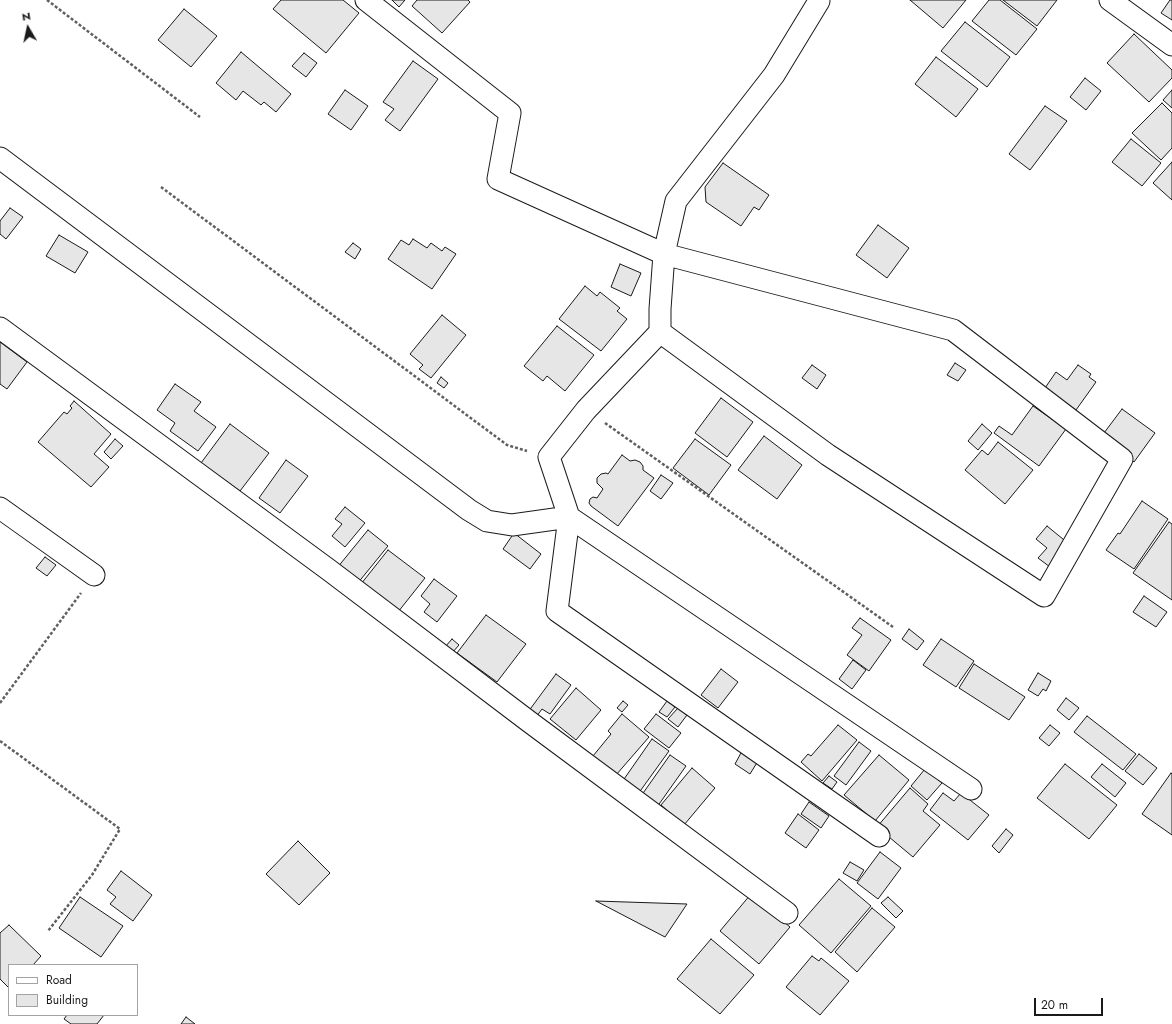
<!DOCTYPE html>
<style>
body{margin:0}
#map{position:relative;width:1172px;height:1024px;overflow:hidden;background:#fff;font-family:Jost,sans-serif}
canvas{display:block}
.legend{position:absolute;left:8px;top:964px;width:130px;height:52px;box-sizing:border-box;background:#fff;border:1px solid #a3a3a3;margin:0;padding:5px 7px;list-style:none;font-size:12px;color:#1a1a1a}
.legend li{display:flex;align-items:center;gap:8px;height:20px}
.legend b{width:20px;border:1px solid #a3a3a3}
.north{position:absolute;left:8px;top:8px;width:40px;height:40px;-webkit-text-stroke:3px #fff;paint-order:stroke;rotate:351deg;font-size:11px;font-weight:700;line-height:16px;text-align:center;color:#1a1a1a}
.north::after{content:'';display:block;margin:auto;width:14px;height:18px;background:#1a1a1a;clip-path:polygon(50% 0,100% 100%,50% 72%,0 100%)}
.scale{position:absolute;left:1034px;top:998px;width:69px;height:18px;box-sizing:border-box;border:2px solid #1a1a1a;border-top:0;padding-left:5px;font-size:12px;line-height:14px;white-space:nowrap;color:#1a1a1a;-webkit-text-stroke:3px #fff;paint-order:stroke}
</style>
<div id="map">
<canvas width="1172" height="1024"></canvas>
<ul class="legend">
<li><b style="height:5px;background:#fff"></b>Road</li>
<li><b style="height:11px;background:#e6e6e6"></b>Building</li>
</ul>
<div class="north">N</div>
<div class="scale">20 m</div>
</div>
<script>
const ctx = document.querySelector('canvas').getContext('2d');
ctx.lineJoin = 'round';
function fill(path, color) { ctx.fillStyle = color; ctx.fill(path, 'evenodd'); }
const toPath = rows => new Path2D(rows.map(r => 'M' + r).join(''));
function trace(path, color, width, dash) { ctx.strokeStyle = color; ctx.lineWidth = width; ctx.lineCap = dash ? 'butt' : 'round'; ctx.setLineDash(dash || []); ctx.stroke(path); }
const building = toPath([
 [281,0,343,0,359,13,326,53,273,9,281,0],
 [392,0,405,0,399,7,392,0],
 [417,0,468,0,470,2,442,33,412,6,417,0],
 [910,0,966,0,943,28,910,0],
 [989,0,1000,0,1037,29,1016,55,972,21,989,0],
 [1003,0,1057,0,1037,26,1003,0],
 [1170,0,1172,0,1172,20,1161,13,1170,0],
 [184,9,217,36,191,67,158,40,184,9],
 [965,22,1010,57,987,87,941,51,965,22],
 [1134,34,1172,70,1172,78,1149,102,1107,63,1134,34],
 [241,52,291,94,276,112,264,102,261,105,243,91,236,100,216,83,241,52],
 [304,53,317,63,306,77,292,66,304,53],
 [936,57,978,89,956,117,915,84,936,57],
 [413,61,438,79,400,131,385,120,394,109,383,102,413,61],
 [1085,78,1101,91,1086,110,1070,97,1085,78],
 [345,90,368,106,351,130,328,114,345,90],
 [1172,90,1172,108,1163,100,1172,90],
 [1162,103,1172,113,1172,148,1161,160,1132,133,1162,103],
 [1045,106,1067,121,1030,170,1009,154,1045,106],
 [1131,139,1161,163,1142,186,1112,162,1131,139],
 [1172,162,1172,200,1153,183,1172,162],
 [723,163,769,195,759,210,754,207,741,226,706,202,705,187,723,163],
 [10,208,23,217,6,239,0,234,0,221,10,208],
 [878,225,909,248,887,278,856,255,878,225],
 [59,235,88,252,75,273,46,256,59,235],
 [413,239,427,248,431,243,442,251,445,247,456,254,432,289,388,259,401,240,409,245,413,239],
 [353,243,361,249,355,259,345,252,353,243],
 [620,264,641,273,631,296,611,287,620,264],
 [585,286,597,296,600,292,620,308,617,311,627,319,601,351,559,319,585,286],
 [442,315,466,335,431,378,419,369,423,365,410,354,442,315],
 [557,326,594,355,565,391,547,376,543,381,524,366,557,326],
 [0,342,27,362,7,389,0,384,0,342],
 [955,363,966,370,958,381,947,375,955,363],
 [812,365,826,375,817,389,802,378,812,365],
 [1078,365,1091,374,1089,377,1096,382,1076,410,1045,388,1056,372,1067,380,1078,365],
 [441,377,448,383,444,388,437,383,441,377],
 [175,384,201,402,194,411,216,427,198,451,170,431,175,423,157,410,175,384],
 [721,398,753,422,727,457,695,433,721,398],
 [74,401,111,434,94,454,109,467,91,487,38,442,64,412,67,414,72,408,70,406,74,401],
 [1033,406,1066,429,1039,466,994,433,999,426,1012,435,1033,406],
 [1122,409,1155,433,1134,462,1101,437,1122,409],
 [230,424,269,453,240,491,201,463,230,424],
 [982,424,992,433,978,450,968,441,982,424],
 [764,436,802,465,777,499,738,470,764,436],
 [115,439,123,446,111,459,104,452,115,439],
 [695,439,731,465,709,495,673,468,695,439],
 [998,442,1033,470,1005,504,965,470,982,450,988,455,998,442],
 [622,455,630,461,635,460,640,462,643,466,643,470,654,478,618,526,591,506,589,503,590,499,593,497,597,498,603,489,597,483,597,478,601,474,606,473,608,474,622,455],
 [286,460,308,476,280,513,259,498,286,460],
 [661,475,673,483,661,499,650,491,661,475],
 [1142,501,1168,519,1134,569,1106,550,1118,533,1120,534,1142,501],
 [345,507,365,523,345,547,332,536,342,524,335,519,345,507],
 [1169,522,1172,524,1172,600,1133,573,1169,522],
 [1047,526,1069,544,1050,567,1038,558,1047,548,1036,539,1047,526],
 [368,530,388,546,357,584,337,568,368,530],
 [514,533,541,554,530,569,503,549,514,533],
 [388,550,425,578,398,612,361,584,388,550],
 [45,557,56,565,47,576,36,568,45,557],
 [434,579,457,596,437,622,424,612,430,604,421,596,434,579],
 [1144,596,1167,612,1156,627,1133,612,1144,596],
 [486,615,526,644,497,682,457,653,486,615],
 [860,618,891,640,869,671,847,655,862,635,852,628,860,618],
 [909,629,924,641,917,650,902,639,909,629],
 [452,639,459,645,452,653,445,647,452,639],
 [941,639,974,661,956,687,923,665,941,639],
 [853,660,866,670,852,689,839,679,853,660],
 [974,664,1025,697,1009,720,959,688,974,664],
 [721,669,738,682,718,708,701,695,721,669],
 [1038,673,1051,681,1046,691,1043,689,1038,696,1028,690,1038,673],
 [556,674,571,685,550,714,542,709,536,717,528,712,556,674],
 [576,688,601,710,576,740,550,719,576,688],
 [1066,698,1079,708,1069,720,1057,710,1066,698],
 [623,701,628,705,622,712,617,708,623,701],
 [667,701,675,707,667,717,659,712,667,701],
 [678,708,687,715,678,727,668,719,678,708],
 [622,714,649,737,616,775,593,756,611,734,608,731,622,714],
 [656,714,681,733,669,748,644,729,656,714],
 [1087,716,1136,754,1123,770,1074,732,1087,716],
 [838,725,857,740,822,781,801,762,808,754,811,756,838,725],
 [1050,725,1060,733,1049,746,1039,738,1050,725],
 [652,739,669,751,638,794,622,782,652,739],
 [859,742,871,751,846,785,834,776,859,742],
 [742,751,758,761,750,774,735,764,742,751],
 [1139,754,1157,768,1143,785,1125,771,1139,754],
 [670,755,686,766,657,807,641,796,670,755],
 [879,755,909,780,875,821,844,795,879,755],
 [1065,764,1117,805,1089,839,1037,798,1065,764],
 [1102,764,1126,783,1115,797,1091,777,1102,764],
 [692,768,715,788,684,825,661,805,692,768],
 [925,769,942,783,927,800,911,786,925,769],
 [1171,773,1172,774,1172,835,1142,814,1171,773],
 [829,776,837,782,832,789,823,783,829,776],
 [910,788,928,804,923,811,940,825,913,857,877,827,910,788],
 [943,793,954,801,961,793,989,815,968,840,930,810,943,793],
 [809,802,829,816,821,828,801,814,809,802],
 [798,814,819,830,806,848,785,833,798,814],
 [1006,829,1013,835,999,853,992,846,1006,829],
 [298,841,330,873,299,905,266,874,298,841],
 [880,852,901,868,878,899,857,883,880,852],
 [850,862,864,870,857,881,843,873,850,862],
 [121,871,152,895,133,921,110,904,116,897,107,890,121,871],
 [839,879,871,906,831,953,799,925,839,879],
 [751,894,790,927,759,964,720,931,751,894],
 [80,897,123,926,101,957,59,928,80,897],
 [888,897,903,911,896,918,881,903,888,897],
 [596,901,687,904,665,937,596,901],
 [872,908,895,927,857,972,835,952,872,908],
 [9,925,41,956,33,965,9,965,9,988,0,979,0,933,9,925],
 [711,939,754,975,720,1014,677,979,711,939],
 [812,956,819,961,821,958,849,981,820,1015,786,987,812,956],
 [67,1015,104,1015,97,1024,71,1024,64,1019,67,1015],
 [186,1017,195,1024,181,1024,186,1017]
]);
fill(building, '#e6e6e6');
trace(building, '#1a1a1a', 1);
const minor = toPath([
 [366,0,510,113,498,179,664,254,953,330,1122,459,1044,596,828,455,660,332],
 [1110,0,1172,45],
 [819,1,774,75,676,201,664,254,660,309,660,332,586,410,549,457,569,517,557,611,879,836],
 [0,158,469,510,487,521,512,525,569,517,971,789],
 [0,328,329,570,531,723,787,913],
 [0,508,94,575]
]);
trace(minor, '#1a1a1a', 23);
trace(toPath([
 [47,0,200,117],
 [161,187,507,445,527,451],
 [605,423,893,627],
 [0,703,81,593],
 [0,741,120,829,92,875,48,931]
]), '#5f5f5f', 2.5, [3, 2]);
trace(minor, '#fff', 21);
</script>
